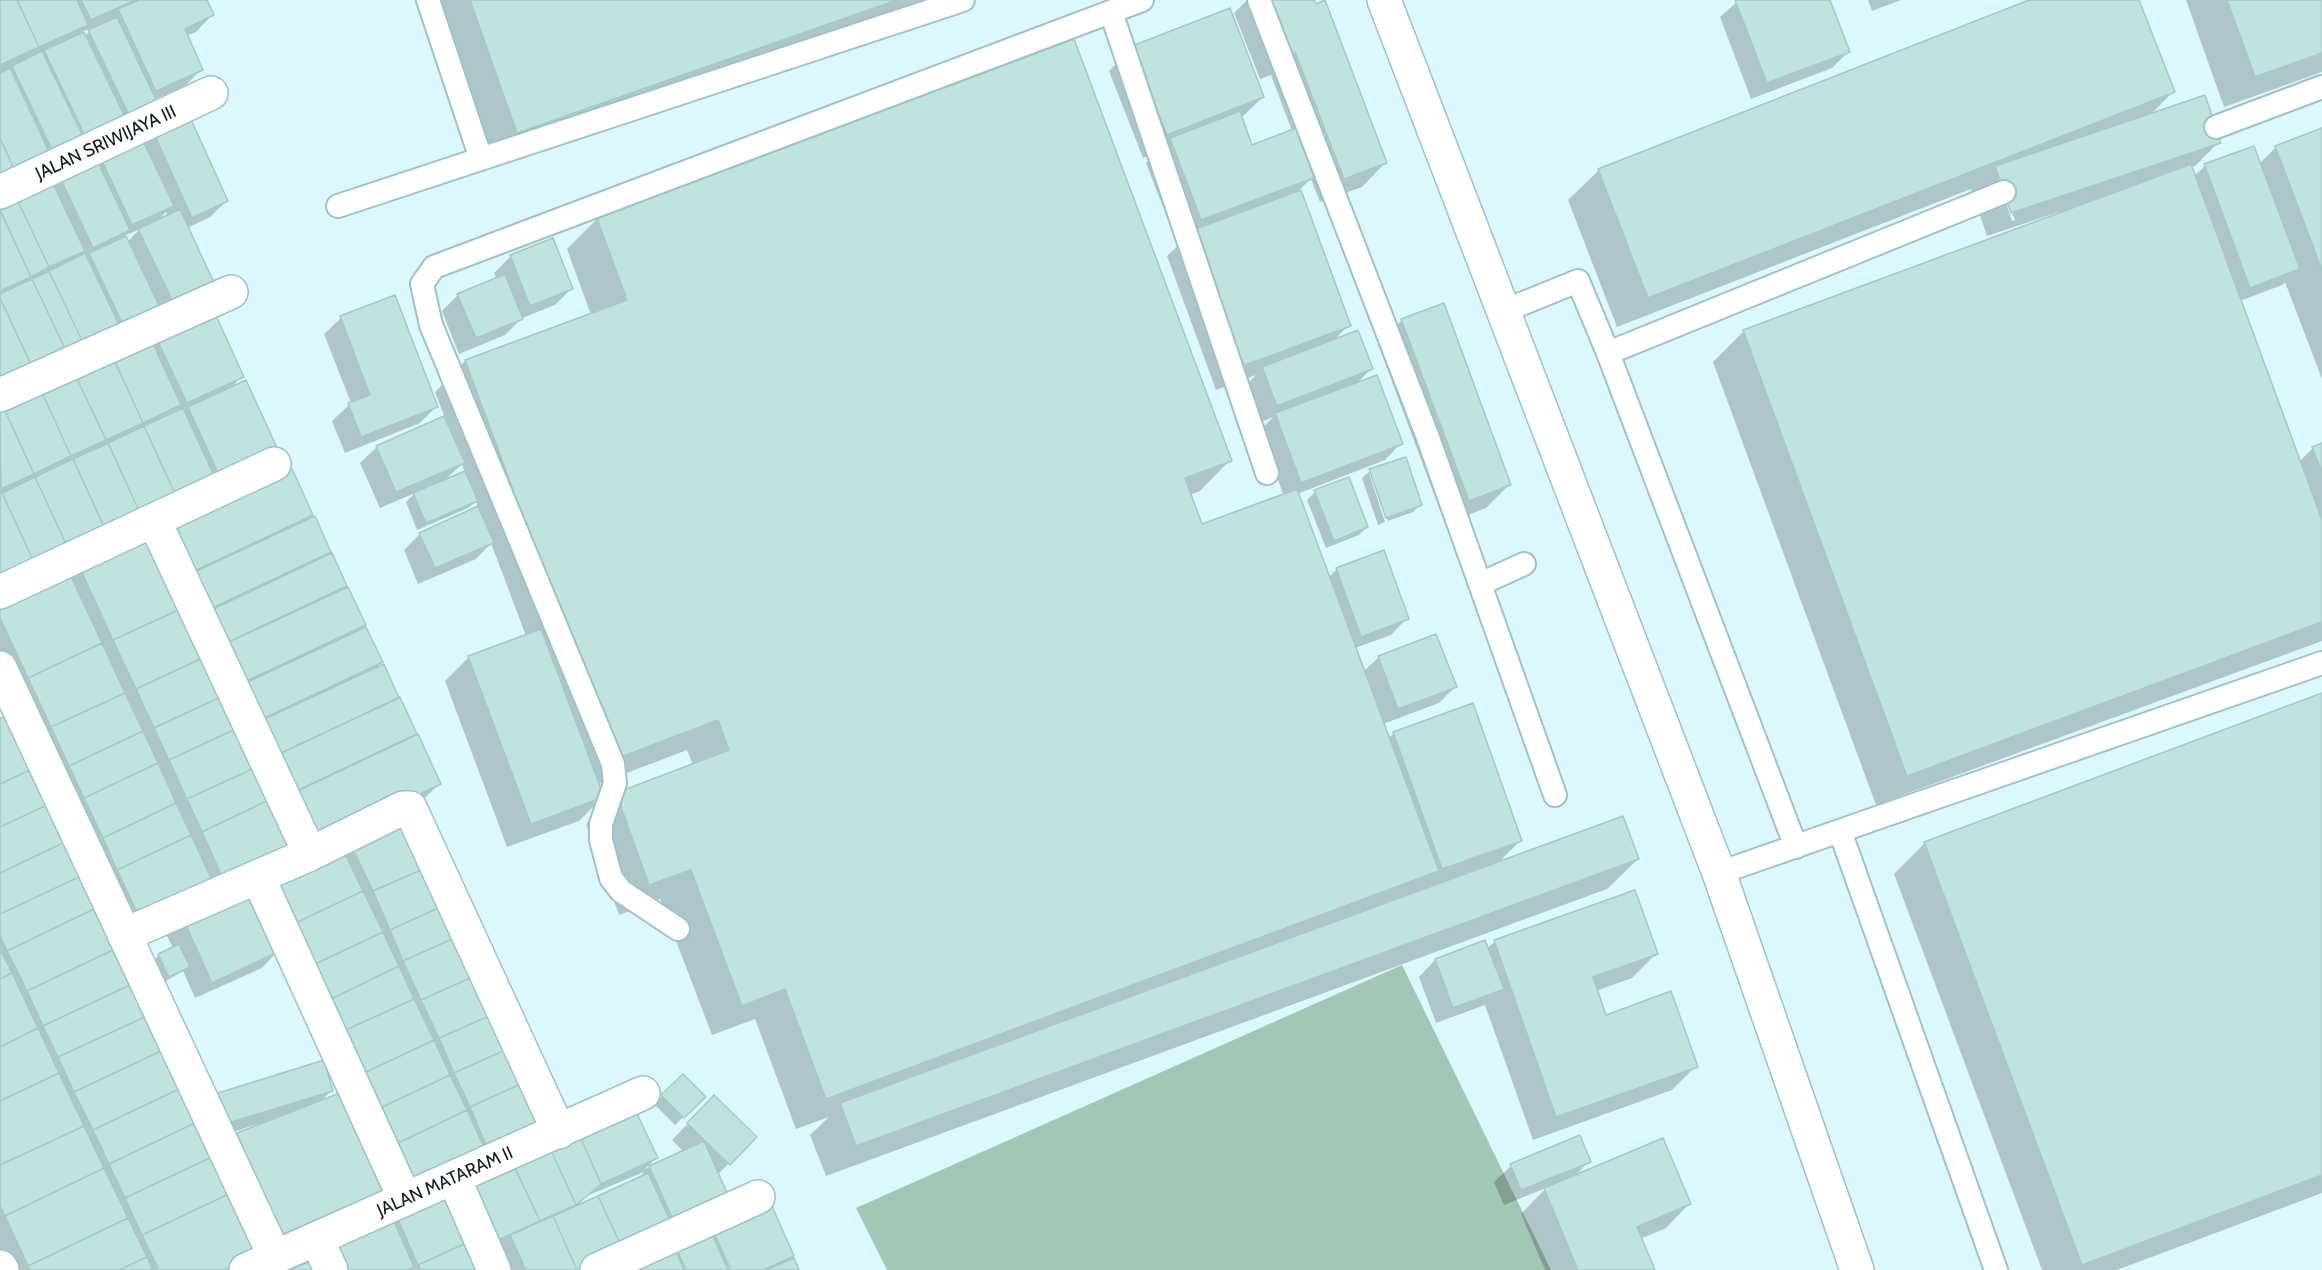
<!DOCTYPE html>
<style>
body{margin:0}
canvas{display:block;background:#daf8fd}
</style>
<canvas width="2322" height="1270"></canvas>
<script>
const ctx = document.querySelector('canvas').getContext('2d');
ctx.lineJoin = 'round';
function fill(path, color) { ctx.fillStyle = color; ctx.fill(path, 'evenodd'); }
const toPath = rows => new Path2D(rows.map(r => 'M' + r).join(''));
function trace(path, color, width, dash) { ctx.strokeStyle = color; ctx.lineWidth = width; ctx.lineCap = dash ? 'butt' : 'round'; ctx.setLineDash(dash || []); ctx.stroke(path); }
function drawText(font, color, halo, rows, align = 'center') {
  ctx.font = font + ' Cabin,sans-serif'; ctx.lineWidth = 4.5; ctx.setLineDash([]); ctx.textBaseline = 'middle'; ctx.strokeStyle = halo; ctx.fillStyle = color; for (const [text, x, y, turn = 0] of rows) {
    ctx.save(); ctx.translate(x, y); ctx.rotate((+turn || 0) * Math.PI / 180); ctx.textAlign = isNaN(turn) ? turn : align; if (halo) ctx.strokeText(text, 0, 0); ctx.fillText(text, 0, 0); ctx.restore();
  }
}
fill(toPath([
 [1402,965,1551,1270,887,1270,856,1208]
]), '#a3c7b5');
fill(toPath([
 [0,0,206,0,212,15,196,32,186,36,201,70,185,86,155,99,0,190],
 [93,27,94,27,85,36,82,32],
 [430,0,950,0,486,163],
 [1247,0,1313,0,1385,163,1362,187,1320,202,1311,179,1299,190,1349,325,1334,340,1371,369,1356,384,1401,443,1385,460,1297,494,1328,578,1337,569,1407,618,1391,635,1355,648,1363,672,1379,657,1455,687,1439,703,1383,724,1388,739,1394,733,1520,841,1497,864,1638,859,1607,889,826,1176,810,1135,829,1117,796,1129,755,1019,712,1035,660,899,619,915,586,824,616,794,693,765,687,750,598,784,603,797,579,821,507,847,445,681,469,657,526,636,491,543,476,559,418,584,404,550,420,534,478,508,476,501,468,508,417,530,406,502,415,493,380,508,360,463,377,447,445,418,435,392,465,361,591,315,567,249,597,219,1230,460,1200,491,1190,495,1202,526,1284,496,1260,431,1273,417,1261,422,1247,384,1256,375,1216,390,1167,256,1183,241,1177,243,1146,163,1157,152,1143,158,1109,71,1133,47,1263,97,1241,118,1251,147,1292,131,1271,75,1260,79,1234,13],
 [462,464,465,473,444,481],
 [1739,0,1828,0,1848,52,1832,68,1751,99,1720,17],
 [1868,0,1901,0,1872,11],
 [2034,0,2137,0,2173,92,2150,115,2219,142,2195,166,2191,168,2194,176,2205,166,2259,164,2276,147,2322,130,2322,379,2285,282,2282,285,2240,301,2299,462,2313,448,2322,445,2322,641,1876,805,1713,362,1744,331,2060,215,2059,212,1987,236,1971,189,1617,327,1568,200,1599,170],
 [1998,179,2001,179,2015,220,2012,221],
 [2186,0,2322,0,2322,72,2224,107],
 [153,131,227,201,210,217,187,228,213,285,0,395,0,200],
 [166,212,168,217,156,222],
 [138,230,139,230,127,242,124,236],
 [511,256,571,289,555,305,522,318,505,335,459,354,442,311,458,295,497,279,494,273],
 [341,318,436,407,420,423,345,453,332,421,351,403,324,334],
 [1402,320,1510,484,1486,508,1445,524,1378,344],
 [155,334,242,376,231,388,277,449,0,586,0,406],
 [1370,471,1421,504,1413,512,1388,521,1372,473,1369,473,1385,522,1378,525,1362,478],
 [1315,492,1367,527,1359,535,1326,548,1307,500],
 [312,515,304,522,329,552,322,560,331,555,364,625,356,632,381,662,374,670,383,666,439,784,423,800,122,929,0,669,0,603,79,568],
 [422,791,422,795,308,848],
 [2322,695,2322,1193,2117,1270,2042,1270,1894,874,1925,843],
 [0,720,213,1159,238,1135,258,1127,258,1124,208,1140,200,1111,332,1090,319,1103,344,1093,277,952,262,968,195,998,183,971,161,984,151,963,159,955,173,948,166,934,351,844,546,1127,240,1270,6,1270,0,1257],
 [1495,941,1656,954,1632,978,1596,991,1605,1017,1696,1066,1672,1090,1533,1140,1485,1005,1436,1023,1419,977,1435,960,1485,942,1487,949],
 [683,1076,704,1097,675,1125,654,1104],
 [714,1097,755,1137,717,1175,727,1197,601,1270,293,1270,321,1259,391,1219,656,1158,645,1169,684,1152,672,1140],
 [644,1172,638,1179,571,1208,584,1197],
 [1589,1161,1573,1178,1689,1204,1666,1228,1640,1239,1653,1270,1545,1270,1521,1214,1546,1188,1504,1205,1494,1182,1511,1166],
 [707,1227,793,1256,785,1263,798,1270,612,1270]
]), '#0003');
const building = toPath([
 [0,0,17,0,39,47,0,65,0,0],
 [17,0,77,0,88,25,39,47,17,0],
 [81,0,135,0,91,20,81,0],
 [139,0,207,0,214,15,185,29,203,70,156,91,118,9,139,0],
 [470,0,897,0,517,133,470,0],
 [1262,0,1314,0,1316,4,1325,0,1387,163,1344,179,1295,52,1284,56,1262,0],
 [1735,0,1830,0,1850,52,1767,83,1735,0],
 [2029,0,2139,0,2175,92,1648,298,1598,169,2029,0],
 [2227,0,2322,0,2322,53,2255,77,2227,0],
 [1230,8,1264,97,1167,135,1132,46,1230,8],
 [117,17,159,106,131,119,88,30,117,17],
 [84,32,127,121,87,140,44,50,84,32],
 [1074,39,1232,461,1185,478,1202,524,1297,489,1439,871,826,1099,785,989,742,1006,691,870,649,885,616,793,729,750,718,720,613,760,465,360,627,300,597,218,1074,39],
 [42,51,85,141,55,156,12,66,42,51],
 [10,68,52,158,17,175,0,138,0,73,10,68],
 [2205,95,2221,143,2011,213,1995,166,2205,95],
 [1240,111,1252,145,1296,128,1314,178,1201,220,1170,138,1240,111],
 [188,113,228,201,192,218,152,129,188,113],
 [2322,128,2322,270,2275,146,2322,128],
 [138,130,174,206,132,225,97,150,138,130],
 [0,138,17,175,0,183,0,138],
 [2254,146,2300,269,2250,288,2204,164,2254,146],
 [94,154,130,230,93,248,57,171,94,154],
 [2191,164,2322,520,2322,622,1907,776,1743,330,2191,164],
 [49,175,85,251,49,267,13,191,49,175],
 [1301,190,1351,326,1240,367,1190,231,1301,190],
 [13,191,49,267,31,277,0,210,0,198,13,191],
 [180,209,215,285,174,304,138,229,180,209],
 [0,210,31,277,0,291,0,210],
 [126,236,162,312,125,329,89,253,126,236],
 [553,238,573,289,530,306,510,255,553,238],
 [85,253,121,329,85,347,49,271,85,253],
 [49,271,85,347,68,355,32,279,49,271],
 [505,274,523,319,476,338,457,294,505,274],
 [32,279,68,355,34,371,0,298,0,294,32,279],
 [395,295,438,407,361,437,348,403,370,395,340,316,395,295],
 [0,298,34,371,0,387,0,298],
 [1444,303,1511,485,1469,501,1401,319,1444,303],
 [212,307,244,377,187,403,154,333,212,307],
 [1358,330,1373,369,1277,406,1262,367,1358,330],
 [149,335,181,405,143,423,111,353,149,335],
 [111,353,143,423,106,440,73,370,111,353],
 [73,370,106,440,71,456,39,386,73,370],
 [1377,375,1403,444,1301,483,1275,413,1377,375],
 [246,380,278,450,220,477,188,407,246,380],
 [39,386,71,456,34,474,2,404,39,386],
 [0,404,2,404,34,474,1,489,0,404],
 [183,408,215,478,176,496,144,426,183,408],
 [444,416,465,463,396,492,376,446,444,416],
 [144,426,176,496,140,513,108,443,144,426],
 [108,443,140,513,105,529,73,459,108,443],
 [2322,443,2322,472,2312,447,2322,443],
 [1406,457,1422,505,1386,518,1369,469,1406,457],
 [73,459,105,529,67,546,35,477,73,459],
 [289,462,313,515,186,575,161,522,289,462],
 [465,471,478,501,426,523,413,493,465,471],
 [35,477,67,546,34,562,2,493,35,477],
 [1349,477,1368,527,1334,541,1314,490,1349,477],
 [0,493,2,493,34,562,0,578,0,493],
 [478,506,494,543,435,568,419,533,478,506],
 [315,516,331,552,204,612,186,576,315,516],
 [152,532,187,606,113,640,79,566,152,532],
 [1384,550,1409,619,1361,637,1336,568,1384,550],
 [332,553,347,586,220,646,205,613,332,553],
 [68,570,102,643,28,678,0,618,0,602,68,570],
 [348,587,366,625,238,685,220,646,348,587],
 [187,606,209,655,136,689,113,640,187,606],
 [366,627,383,662,256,722,239,686,366,627],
 [541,629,604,797,531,824,468,656,541,629],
 [1436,634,1457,687,1398,709,1378,656,1436,634],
 [102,643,125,693,51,727,28,678,102,643],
 [209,655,227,694,154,728,136,689,209,655],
 [384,664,399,698,272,757,256,723,384,664],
 [125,693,143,731,69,766,51,727,125,693],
 [2322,693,2322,1175,2082,1265,1924,842,2322,693],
 [227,694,242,726,169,760,154,728,227,694],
 [400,697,417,734,290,794,273,757,400,697],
 [1473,703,1522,841,1442,869,1393,732,1473,703],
 [5,716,30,770,0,784,0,718,5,716],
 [242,726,261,765,187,799,169,760,242,726],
 [143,731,158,763,84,798,69,766,143,731],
 [418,734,441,784,314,844,291,794,418,734],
 [158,763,176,803,103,838,84,798,158,763],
 [261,765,275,797,202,832,187,799,261,765],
 [30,770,47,805,0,827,0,784,30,770],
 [275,797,296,842,222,876,202,832,275,797],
 [176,803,191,835,117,870,103,838,176,803],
 [47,805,65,842,0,873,0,827,47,805],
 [1623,816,1639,859,856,1146,840,1103,1623,816],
 [408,817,430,866,373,891,350,843,408,817],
 [191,835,212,880,138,914,117,870,191,835],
 [65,842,81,876,0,914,0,873,65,842],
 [345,854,363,891,289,926,271,889,345,854],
 [430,866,447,904,390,930,373,891,430,866],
 [81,876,96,908,7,951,0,936,0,914,81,876],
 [249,885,280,951,212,983,182,916,249,885],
 [1635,890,1658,954,1593,977,1606,1015,1671,991,1698,1067,1556,1117,1494,940,1635,890],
 [363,891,383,932,309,967,289,926,363,891],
 [447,904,461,935,403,961,390,930,447,904],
 [96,908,115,949,27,991,7,951,96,908],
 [383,932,399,966,325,1002,309,967,383,932],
 [461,935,479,974,421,1000,403,961,461,935],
 [1485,940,1504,989,1453,1008,1435,959,1485,940],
 [179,944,190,967,169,977,158,954,179,944],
 [0,949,12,973,0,979,0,949],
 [115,949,132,984,43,1026,27,991,115,949],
 [399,966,414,999,339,1033,325,1002,399,966],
 [12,973,38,1028,0,1047,0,979,12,973],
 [479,974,496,1013,439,1038,421,1000,479,974],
 [132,984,147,1016,58,1057,43,1026,132,984],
 [414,999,434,1040,360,1075,339,1033,414,999],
 [496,1013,512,1047,454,1073,439,1038,496,1013],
 [147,1016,163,1050,74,1092,58,1057,147,1016],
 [38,1028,59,1073,0,1101,0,1047,38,1028],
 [434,1040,450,1075,376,1110,360,1075,434,1040],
 [512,1047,527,1081,470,1107,454,1073,512,1047],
 [163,1050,181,1088,93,1130,74,1092,163,1050],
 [324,1060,333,1091,225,1124,215,1094,324,1060],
 [59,1073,84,1126,0,1165,0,1101,59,1073],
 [683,1074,706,1097,684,1118,661,1095,683,1074],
 [450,1075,467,1110,392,1146,376,1110,450,1075],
 [527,1081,548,1127,490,1154,470,1107,527,1081],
 [181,1088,197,1122,109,1164,93,1130,181,1088],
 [345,1091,386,1194,278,1236,237,1133,345,1091],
 [714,1095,757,1137,730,1165,687,1123,714,1095],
 [631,1101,658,1158,601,1184,576,1127,631,1101],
 [467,1110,488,1156,414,1191,392,1146,467,1110],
 [197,1122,214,1156,125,1198,109,1164,197,1122],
 [84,1126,104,1168,5,1216,0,1206,0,1165,84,1126],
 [576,1127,601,1184,576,1205,550,1148,576,1127],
 [1580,1135,1591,1162,1521,1190,1510,1164,1580,1135],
 [1663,1138,1691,1204,1637,1227,1655,1270,1578,1270,1544,1188,1663,1138],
 [704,1141,729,1197,674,1222,649,1166,704,1141],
 [550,1148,576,1205,540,1221,513,1164,550,1148],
 [214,1156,231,1193,142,1235,125,1198,214,1156],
 [513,1164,540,1221,494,1242,468,1185,513,1164],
 [104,1168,128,1218,28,1266,5,1216,104,1168],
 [648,1173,674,1229,624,1252,598,1196,648,1173],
 [452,1189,475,1239,418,1265,396,1215,452,1189],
 [231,1193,260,1253,224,1270,159,1270,142,1235,231,1193],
 [598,1196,624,1252,584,1270,577,1270,553,1216,598,1196],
 [768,1197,794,1256,763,1270,731,1270,710,1224,768,1197],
 [553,1216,577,1270,526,1270,510,1235,553,1216],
 [392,1217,414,1267,407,1270,348,1270,335,1242,392,1217],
 [128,1218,147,1257,119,1270,30,1270,28,1266,128,1218],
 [708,1225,728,1270,686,1270,673,1241,708,1225],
 [475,1239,489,1270,421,1270,418,1265,475,1239],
 [672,1241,684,1270,639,1270,633,1258,672,1241],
 [147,1257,153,1270,119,1270,147,1257],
 [321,1257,328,1270,289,1270,321,1257],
 [794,1258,799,1270,767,1270,794,1258]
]);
fill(building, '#bfe4df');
trace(building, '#a5c9c5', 1.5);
const service = toPath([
 [428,0,481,159],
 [1259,0,1427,435,1555,795],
 [1111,12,1267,473],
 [2216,127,2322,87],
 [338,206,963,0],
 [1504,311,1578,281,1608,353,1796,847],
 [1608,353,2004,192],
 [1480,584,1524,564],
 [1840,831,1996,1270],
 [1719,873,2322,663],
 [678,929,621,891,611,878,601,840,601,824,615,783,613,764,431,325,422,284,434,267,1142,0]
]);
const minor = toPath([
 [1384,0,1719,873,1857,1270],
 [0,192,211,93],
 [0,395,231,292],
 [154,520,310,854],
 [0,592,274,464],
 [0,668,275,1257],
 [258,877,405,1199],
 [124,935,310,854,403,808,410,808,559,1132],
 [454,1178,494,1270],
 [317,1239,331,1270],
 [0,1267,2,1270],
 [246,1270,643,1093],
 [597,1270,758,1197]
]);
trace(service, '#9fc2c9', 26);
trace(minor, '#9fc2c9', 36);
trace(service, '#fff', 22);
trace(minor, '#fff', 33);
drawText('18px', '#101d20', '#fff', [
 ["JALAN SRIWIJAYA III",106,143,-25],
 ["JALAN MATARAM II",445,1182,-24]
]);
</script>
